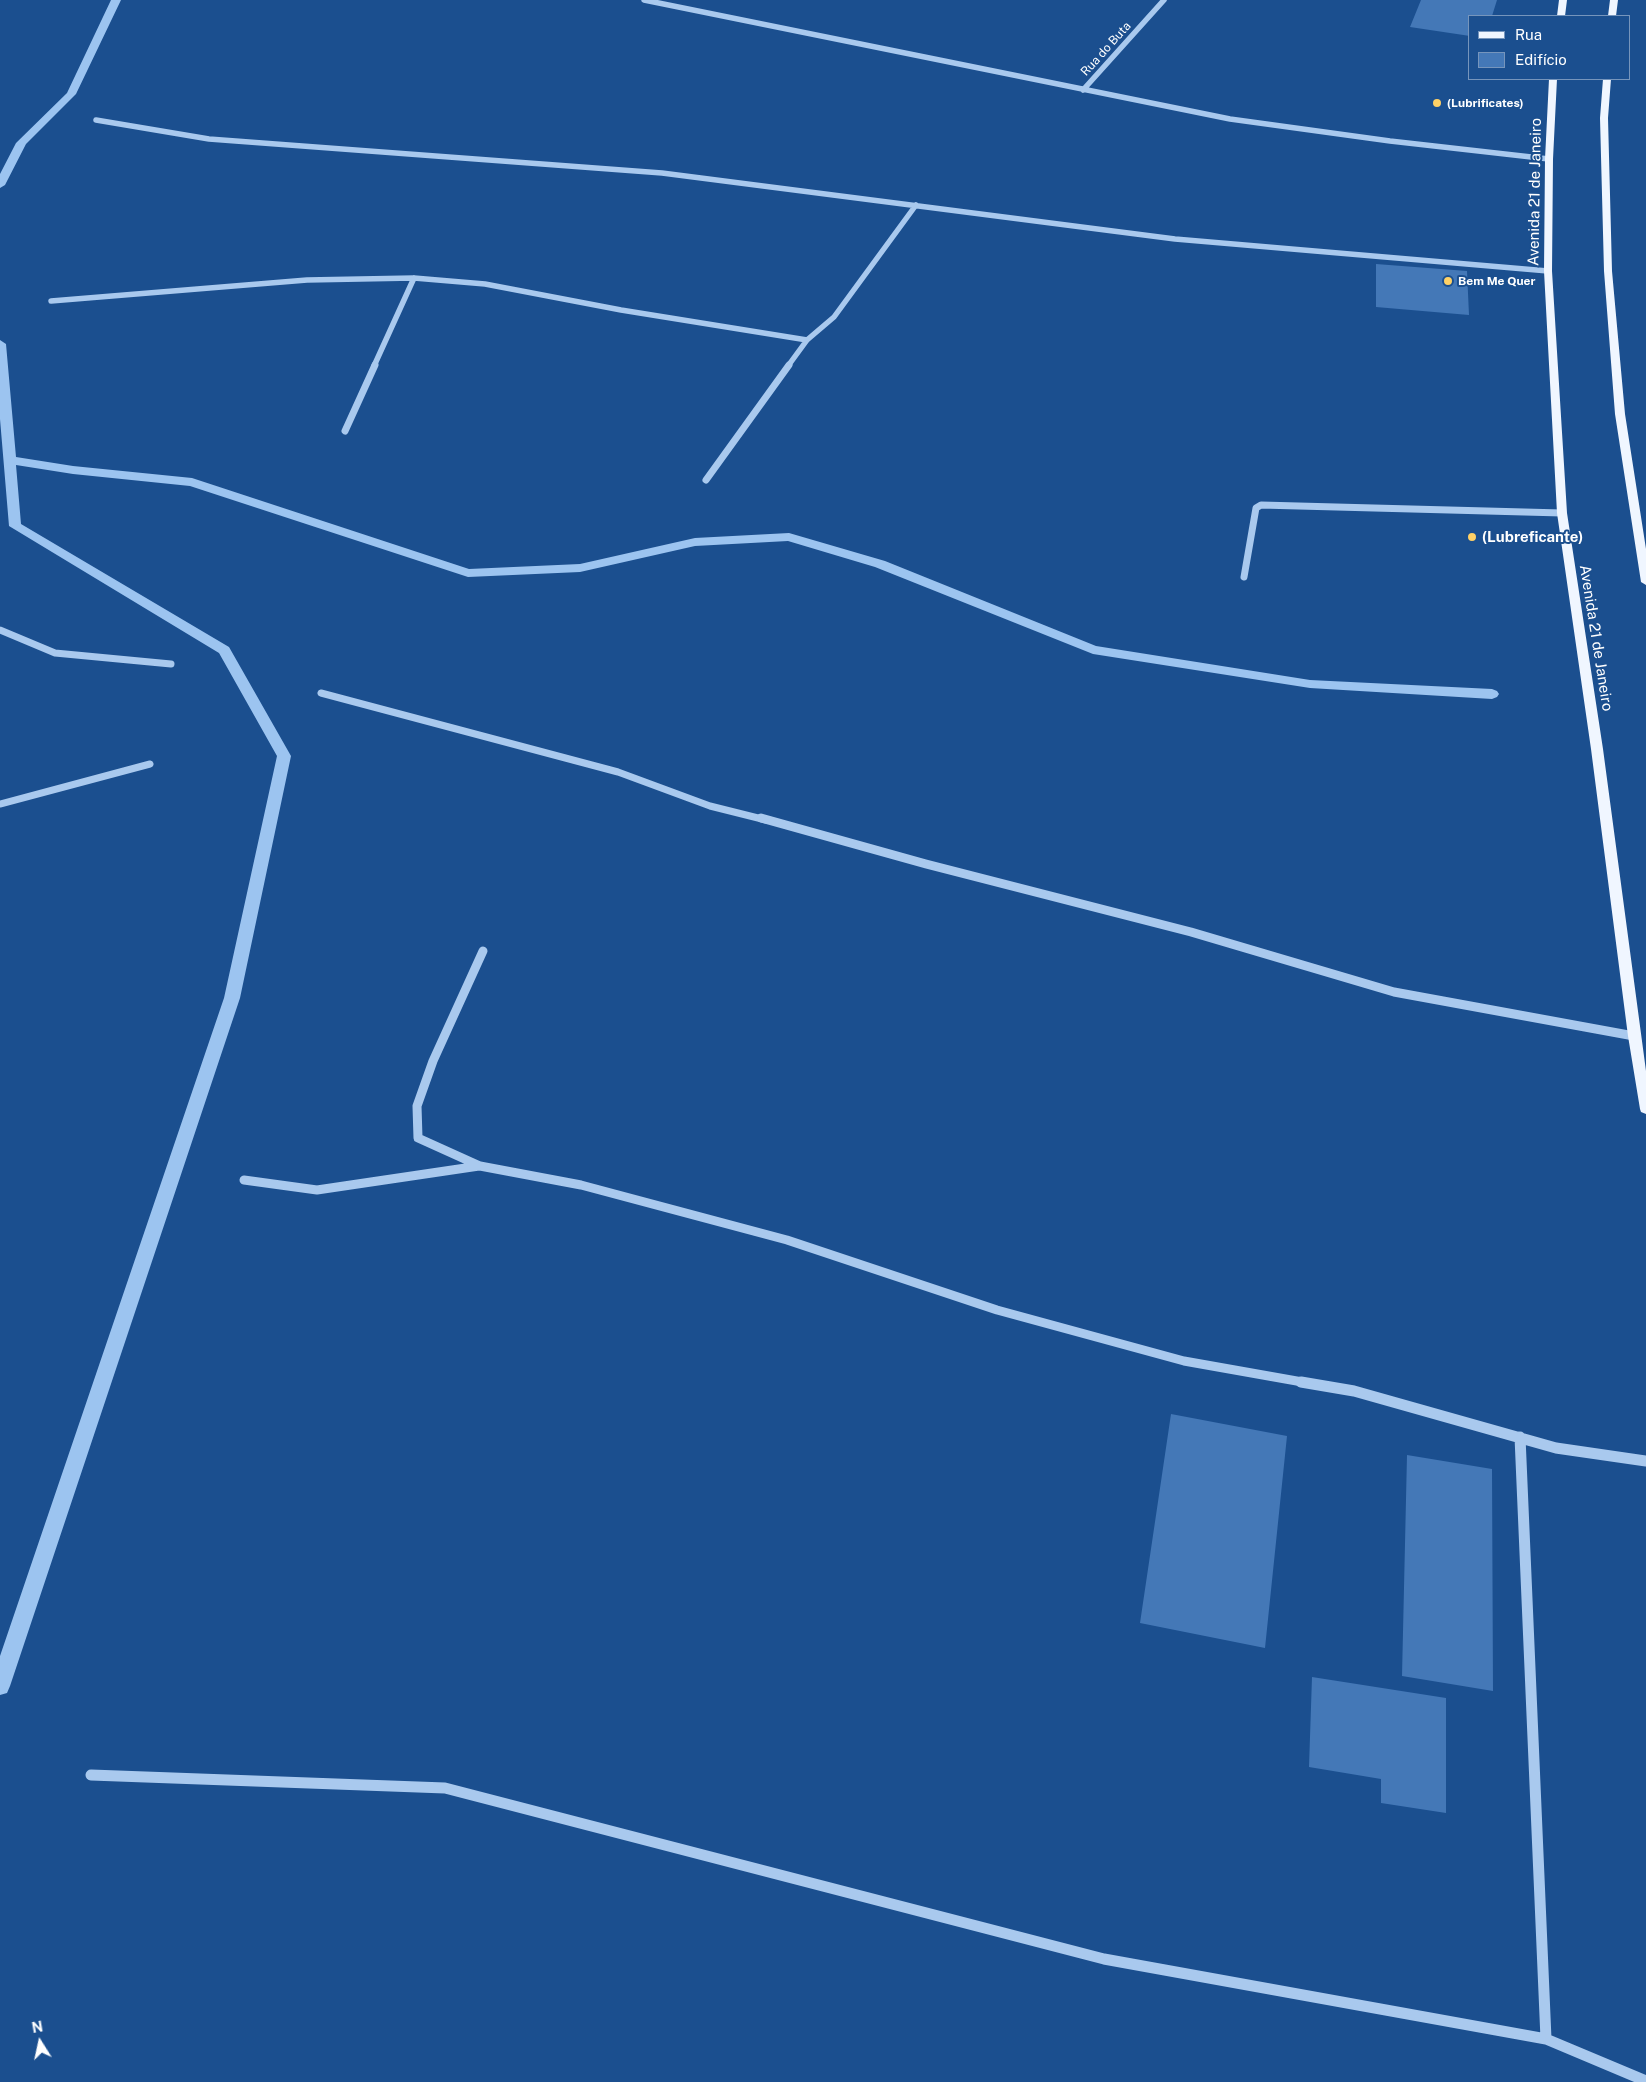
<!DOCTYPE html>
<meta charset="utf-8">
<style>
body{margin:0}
#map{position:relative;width:1646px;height:2082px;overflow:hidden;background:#1b4f8f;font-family:"Public Sans",sans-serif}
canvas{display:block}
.legend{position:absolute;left:1468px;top:15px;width:162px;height:65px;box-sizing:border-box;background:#1b4f8f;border:1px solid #7695bc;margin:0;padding:6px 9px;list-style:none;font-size:15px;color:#fff}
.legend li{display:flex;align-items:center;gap:10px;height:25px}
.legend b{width:25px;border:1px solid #7695bc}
.north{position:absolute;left:15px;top:2017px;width:50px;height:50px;-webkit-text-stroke:4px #1b4f8f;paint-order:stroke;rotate:350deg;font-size:14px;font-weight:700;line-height:20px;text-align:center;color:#fff}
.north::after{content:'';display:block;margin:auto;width:18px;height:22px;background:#fff;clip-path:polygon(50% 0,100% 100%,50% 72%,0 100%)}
</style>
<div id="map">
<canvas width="1646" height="2082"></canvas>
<ul class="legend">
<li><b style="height:6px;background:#f0f6ff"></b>Rua</li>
<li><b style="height:14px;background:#4478b7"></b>Edifício</li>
</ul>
<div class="north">N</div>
</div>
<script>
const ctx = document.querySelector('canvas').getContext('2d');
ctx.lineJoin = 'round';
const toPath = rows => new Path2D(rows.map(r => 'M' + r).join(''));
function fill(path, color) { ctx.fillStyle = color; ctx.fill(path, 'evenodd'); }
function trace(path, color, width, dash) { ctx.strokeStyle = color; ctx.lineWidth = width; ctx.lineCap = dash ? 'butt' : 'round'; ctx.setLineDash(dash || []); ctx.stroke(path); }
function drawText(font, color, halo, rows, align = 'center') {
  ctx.font = font + ' "Public Sans",sans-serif'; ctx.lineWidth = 4; ctx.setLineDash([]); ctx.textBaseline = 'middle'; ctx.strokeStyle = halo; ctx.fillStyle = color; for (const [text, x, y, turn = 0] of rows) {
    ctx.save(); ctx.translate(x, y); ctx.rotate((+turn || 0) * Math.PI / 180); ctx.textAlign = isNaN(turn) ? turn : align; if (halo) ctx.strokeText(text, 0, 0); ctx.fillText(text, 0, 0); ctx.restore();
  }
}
fill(toPath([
 [111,0,121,0,76,94,26,144,5,185,0,188,0,174,16,143,67,93,111,0],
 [0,340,6,344,16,457,73,466,192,478,469,569,580,564,695,538,789,533,885,561,1096,646,1310,680,1492,689,1497,691,1499,694,1497,697,1492,699,1310,688,1093,654,875,567,788,541,695,546,580,572,468,577,190,486,73,474,16,465,21,524,229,647,291,756,240,998,10,1686,7,1693,0,1695,0,1656,224,998,277,756,219,653,9,526,0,419,0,340]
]), '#9cc4f0');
fill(toPath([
 [1421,0,1497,0,1492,16,1470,16,1470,36,1410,27],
 [1376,264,1467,271,1469,315,1376,307],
 [1171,1414,1287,1436,1265,1648,1140,1623],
 [1407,1455,1492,1469,1493,1691,1402,1676],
 [1312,1677,1446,1698,1446,1813,1381,1803,1381,1779,1309,1767]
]), '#4478b7');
trace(toPath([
 [644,0,1230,119,1390,141,1549,159],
 [1083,90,1164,0],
 [96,120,209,139,662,173,1175,239,1548,271],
 [51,301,307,280,414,278,485,284,621,310,807,340],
 [374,366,414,278],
 [788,366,807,340,834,317,916,205]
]), '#a9c9ee', 5.5);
trace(toPath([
 [345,431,375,365],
 [706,480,789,365],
 [1244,577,1256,508,1261,505,1562,513],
 [0,630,55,653,171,664],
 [321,693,618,772,710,806,766,820],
 [0,804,150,764]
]), '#a9c9ee', 7);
trace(toPath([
 [761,818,926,864,1191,932,1394,992,1634,1036],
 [483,951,433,1061,417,1106,418,1138,480,1166,581,1185,787,1240,997,1310,1184,1361,1308,1383],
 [244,1180,317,1190,479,1166]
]), '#a9c9ee', 9);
trace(toPath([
 [1301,1382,1354,1391,1556,1448,1646,1461],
 [1520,1437,1546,2039],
 [91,1775,445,1788,1104,1959,1546,2039,1646,2081]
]), '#a9c9ee', 11);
fill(toPath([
 [1559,0,1567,0,1565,16,1557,16,1559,0],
 [1610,0,1618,0,1616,16,1608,16,1610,0],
 [1549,79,1557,79,1553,159,1552,271,1567,513,1603,749,1646,1071,1646,1114,1641,1112,1640,1109,1628,1036,1591,749,1557,513,1544,271,1545,159,1549,79],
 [1603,79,1611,79,1608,118,1612,271,1625,414,1646,549,1646,585,1641,582,1615,414,1604,271,1600,118,1603,79]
]), '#f0f6ff');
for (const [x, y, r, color] of [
 [1437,103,5,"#ffd166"],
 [1448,281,5,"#ffd166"],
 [1472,537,5,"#ffd166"]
]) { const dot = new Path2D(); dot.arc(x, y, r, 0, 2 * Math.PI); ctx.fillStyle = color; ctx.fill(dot); trace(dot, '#1b4f8f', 2); }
drawText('12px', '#fff', '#1b4f8f', [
 ["Rua do Buta",1106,49,-48]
]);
drawText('bold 12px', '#fff', '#1b4f8f', [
 ["(Lubrificates)",1447,103],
 ["Bem Me Quer",1458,281]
], 'left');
drawText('15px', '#fff', '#1b4f8f', [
 ["Avenida 21 de Janeiro",1535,192,-89],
 ["Avenida 21 de Janeiro",1596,638,81]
]);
drawText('bold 15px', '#fff', '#1b4f8f', [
 ["(Lubreficante)",1482,537]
], 'left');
</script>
